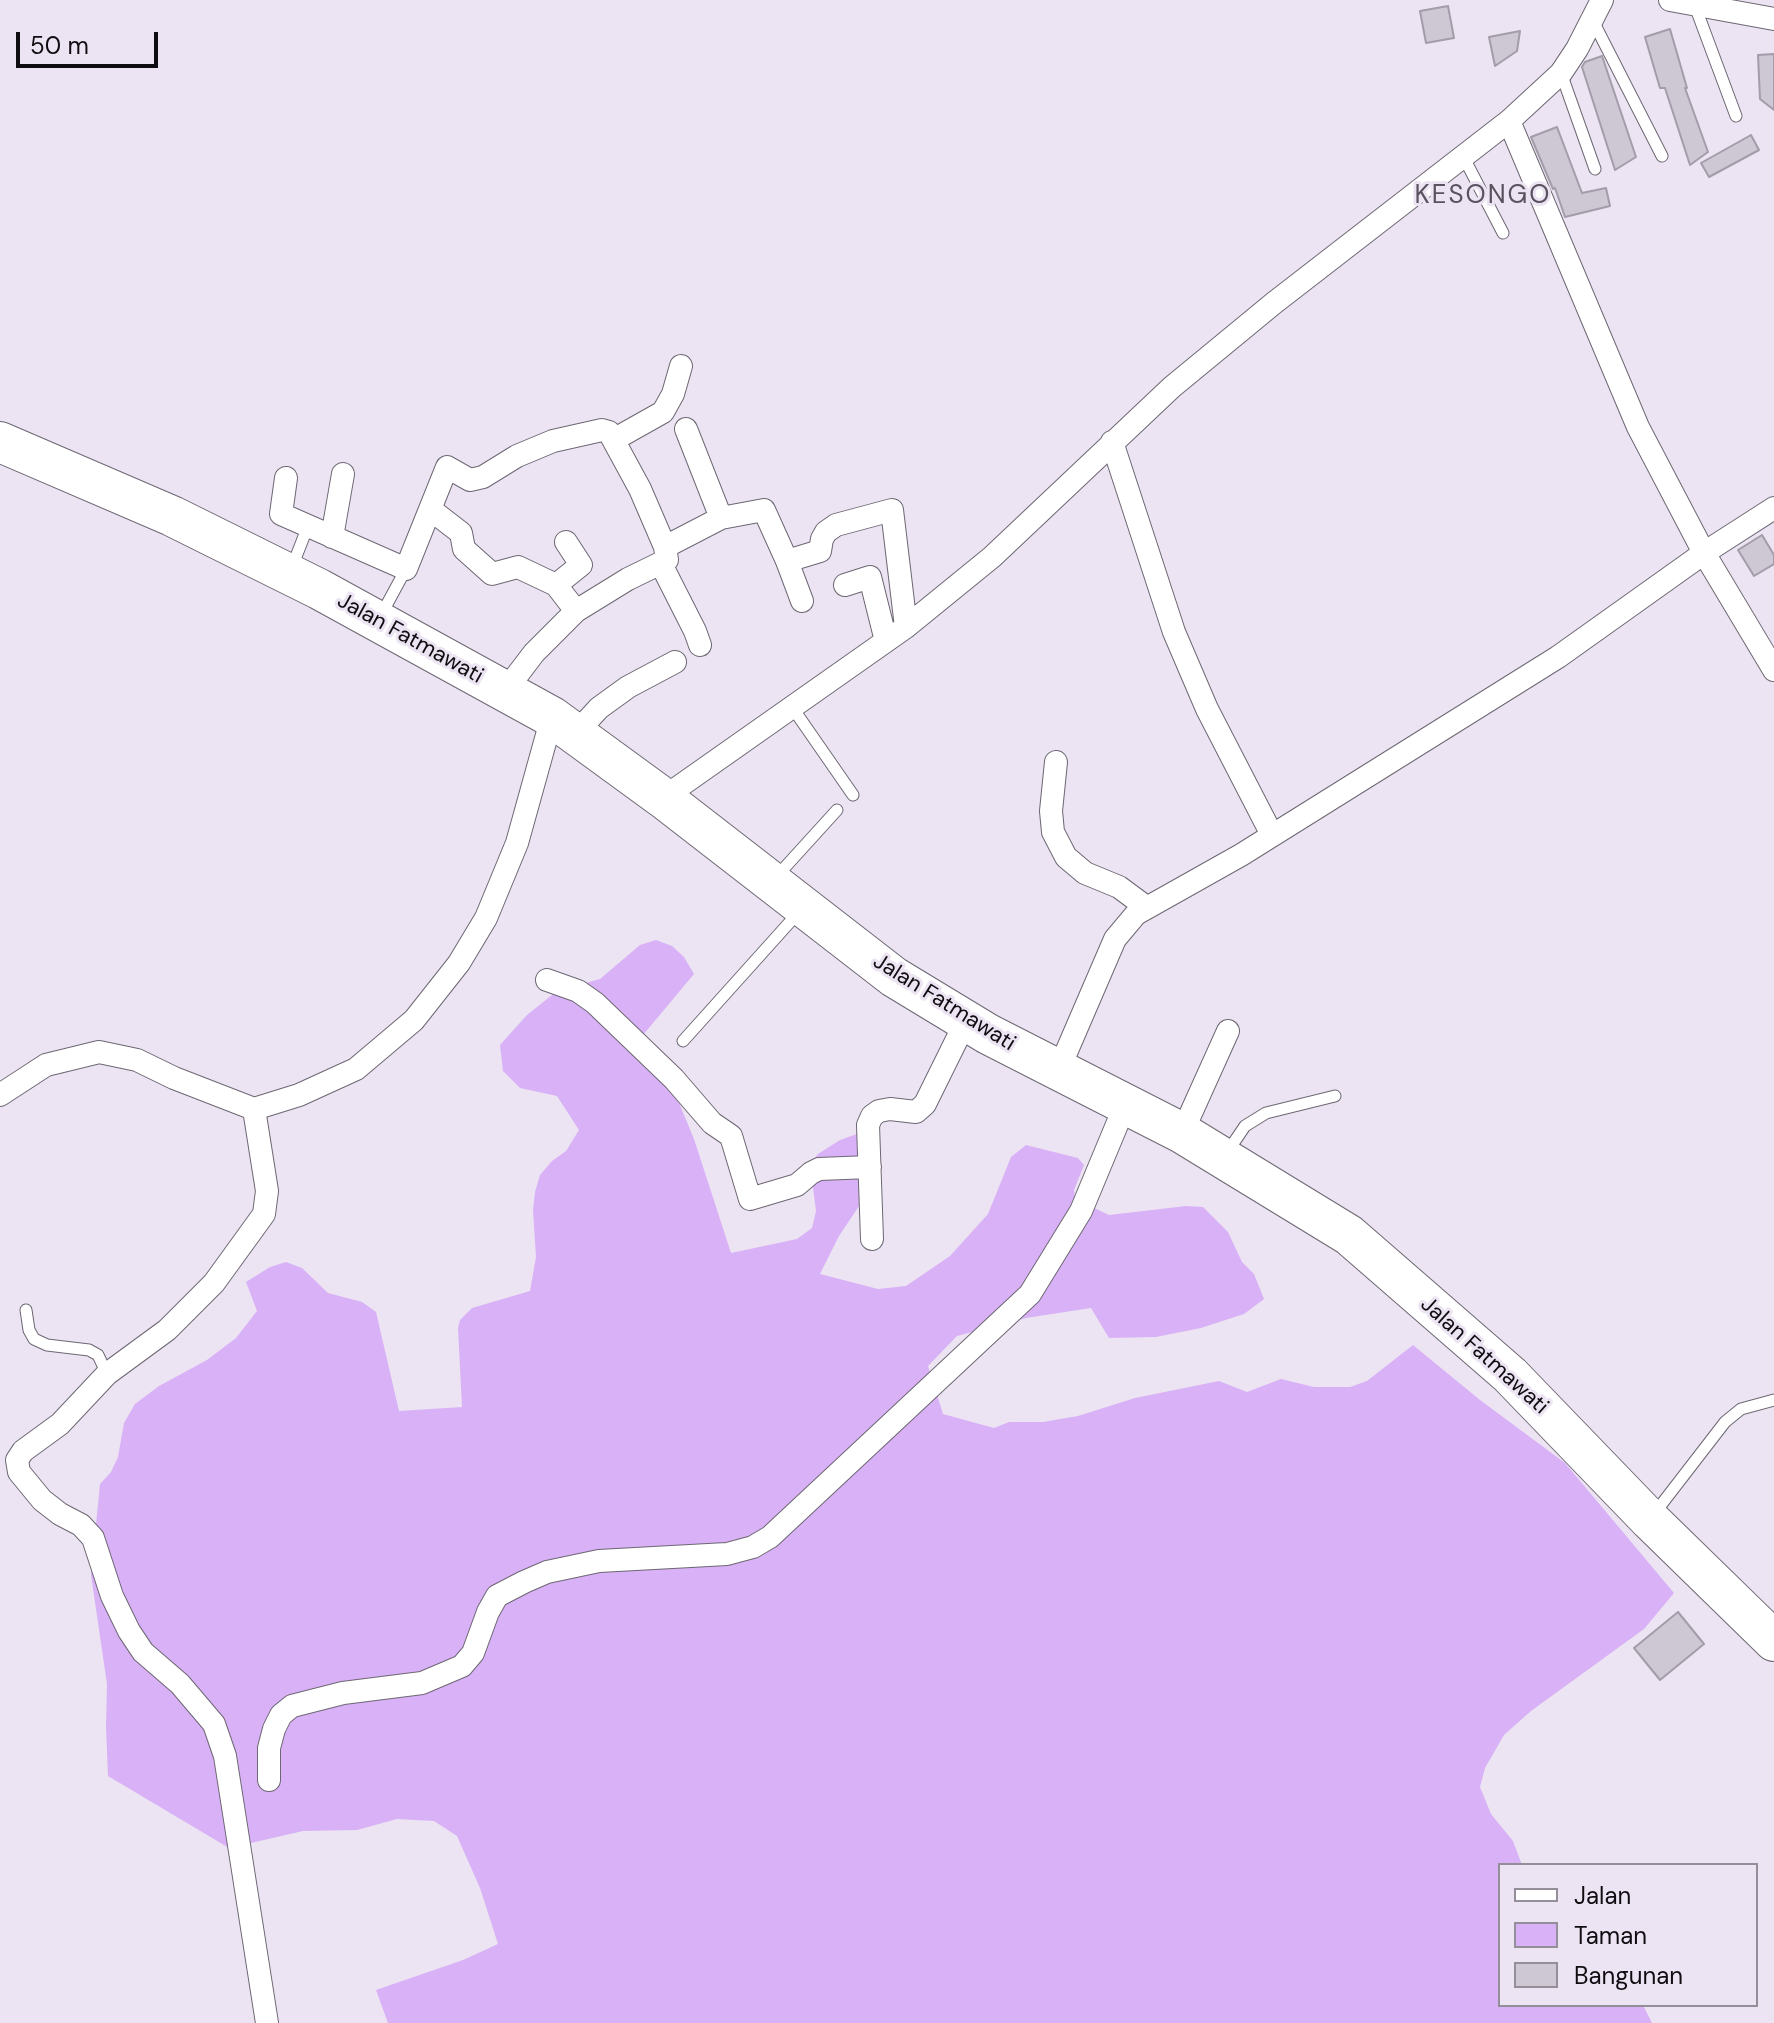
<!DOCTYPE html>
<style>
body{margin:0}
#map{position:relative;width:1774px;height:2023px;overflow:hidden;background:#ece4f2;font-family:"DM Sans",sans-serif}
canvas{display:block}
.legend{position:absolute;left:1498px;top:1863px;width:260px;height:144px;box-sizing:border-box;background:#ece4f2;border:2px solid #948e98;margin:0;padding:10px 14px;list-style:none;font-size:24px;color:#100d12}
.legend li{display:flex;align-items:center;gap:16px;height:40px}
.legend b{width:40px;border:2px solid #948e98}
.scale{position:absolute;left:16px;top:32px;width:142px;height:36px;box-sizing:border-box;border:4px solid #100d12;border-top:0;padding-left:10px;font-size:24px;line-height:28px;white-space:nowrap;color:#100d12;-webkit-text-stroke:6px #ece4f2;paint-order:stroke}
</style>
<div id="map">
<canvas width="1774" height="2023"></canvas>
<ul class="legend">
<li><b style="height:10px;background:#fff"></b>Jalan</li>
<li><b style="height:22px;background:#d9b1f6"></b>Taman</li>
<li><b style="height:22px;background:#cec7d4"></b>Bangunan</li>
</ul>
<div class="scale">50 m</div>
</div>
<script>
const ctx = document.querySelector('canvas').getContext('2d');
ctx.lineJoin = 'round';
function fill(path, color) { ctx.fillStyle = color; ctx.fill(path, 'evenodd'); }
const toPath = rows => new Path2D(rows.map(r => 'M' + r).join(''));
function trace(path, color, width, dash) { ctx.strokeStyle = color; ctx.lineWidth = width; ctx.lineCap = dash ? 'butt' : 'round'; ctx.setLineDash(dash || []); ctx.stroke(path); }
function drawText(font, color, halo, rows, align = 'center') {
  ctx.font = font + ' "DM Sans",sans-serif'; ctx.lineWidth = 6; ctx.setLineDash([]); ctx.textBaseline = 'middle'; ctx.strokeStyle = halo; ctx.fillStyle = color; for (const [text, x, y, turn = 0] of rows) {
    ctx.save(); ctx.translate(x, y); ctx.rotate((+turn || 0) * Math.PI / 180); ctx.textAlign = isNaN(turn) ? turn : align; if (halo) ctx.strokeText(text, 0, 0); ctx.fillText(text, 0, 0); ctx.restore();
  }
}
fill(toPath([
 [656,940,672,946,684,957,694,974,638,1041,677,1098,694,1139,731,1253,797,1239,812,1228,816,1211,810,1164,818,1154,840,1140,857,1134,873,1168,869,1191,839,1236,820,1274,878,1289,906,1286,950,1256,988,1214,1011,1157,1026,1145,1078,1158,1084,1165,1074,1190,1075,1199,1109,1215,1186,1206,1203,1207,1228,1232,1242,1262,1254,1274,1264,1299,1244,1314,1201,1328,1156,1337,1109,1338,1091,1308,1026,1318,957,1336,928,1366,943,1414,994,1428,1009,1422,1043,1422,1078,1416,1135,1398,1219,1381,1247,1392,1281,1379,1314,1387,1350,1387,1367,1381,1413,1345,1480,1400,1565,1463,1674,1593,1644,1629,1531,1711,1504,1735,1485,1768,1480,1787,1491,1814,1513,1841,1522,1865,1500,1865,1500,2005,1643,2005,1652,2023,388,2023,376,1990,463,1960,498,1944,480,1888,457,1836,434,1821,397,1819,357,1830,303,1831,229,1848,108,1776,106,1727,107,1684,91,1575,100,1484,111,1472,118,1457,124,1423,135,1404,159,1386,207,1360,236,1338,257,1311,246,1282,270,1267,286,1262,302,1268,328,1293,362,1302,376,1312,399,1411,462,1407,458,1328,460,1320,472,1308,530,1291,536,1257,533,1210,535,1192,540,1175,552,1161,566,1151,579,1130,557,1096,520,1088,503,1071,500,1045,527,1015,557,991,600,979,640,945]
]), '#d9b1f6');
const building = toPath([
 [1448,6,1454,38,1426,43,1420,11,1448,6],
 [1670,29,1687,88,1685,88,1708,152,1690,165,1665,88,1660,88,1645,37,1670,29],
 [1520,31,1517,51,1495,66,1489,37,1520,31],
 [1774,54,1774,110,1760,99,1758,55,1774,54],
 [1602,56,1636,157,1615,170,1582,67,1585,62,1602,56],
 [1557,127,1582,193,1606,188,1610,206,1565,217,1555,188,1553,189,1531,137,1557,127],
 [1751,135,1759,150,1709,177,1701,163,1751,135],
 [1762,535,1774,555,1774,564,1754,576,1738,550,1762,535],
 [1678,1612,1704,1644,1660,1680,1634,1648,1678,1612]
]);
fill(building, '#cec7d4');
trace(building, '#a39ca9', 2);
const lane = toPath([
 [1695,6,1736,116],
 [1593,21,1662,156],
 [1561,73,1595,169],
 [1463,156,1503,233],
 [292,567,308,526],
 [380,617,406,569],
 [792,707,853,795],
 [777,876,837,810],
 [683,1041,798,913],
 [1226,1154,1245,1126,1266,1113,1335,1096],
 [26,1310,29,1330,34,1339,47,1345,89,1350,98,1355,107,1374],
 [1654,1514,1725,1422,1741,1409,1774,1400]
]);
const street = toPath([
 [1670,0,1774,19],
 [1509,121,1638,427,1704,553,1774,670],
 [686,429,721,518],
 [615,439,663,412,673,394,681,366],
 [1112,442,1174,632,1207,709,1272,835],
 [286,478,281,514,406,569,447,467,470,480,483,477,517,456,553,441,602,430,609,432,640,489,665,547,667,560,628,579,576,611,534,653,505,691],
 [430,509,461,533,464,549,492,574,518,567,556,585,576,611],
 [332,537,343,474],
 [665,547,721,518,764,510,787,561,820,551,822,539,826,532,836,525,892,510,906,627],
 [787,561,802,601],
 [661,564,695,631,700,645],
 [556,585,581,565,566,542],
 [845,585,870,577,886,641],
 [575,734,599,708,628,687,675,662],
 [1056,762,1051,811,1053,832,1066,857,1085,873,1119,887,1146,907],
 [663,798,906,627,992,557,1172,387,1274,303,1509,121,1561,73,1577,49,1602,0],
 [547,980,578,991,595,1003,674,1079,712,1123,731,1136,750,1199,797,1185,811,1173,819,1169,870,1167],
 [1059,1069,1115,939,1136,914,1241,855,1558,657,1704,553,1774,508],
 [0,1095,46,1065,99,1052,137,1060,174,1078,254,1109,299,1095,356,1069,414,1020,459,963,486,918,517,843,552,717],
 [254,1109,267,1191,264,1214,214,1283,167,1330,107,1374,60,1424,23,1451,17,1460,19,1472,42,1500,60,1514,81,1525,93,1538,112,1596,129,1631,143,1652,180,1684,214,1724,225,1756,267,2023],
 [1182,1133,1228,1031],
 [872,1239,868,1125,872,1116,879,1111,890,1109,916,1112,925,1104,966,1021],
 [269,1780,269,1748,274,1729,281,1715,292,1706,343,1693,422,1683,462,1666,473,1653,488,1612,497,1596,524,1582,547,1572,599,1561,727,1554,753,1547,770,1537,1030,1294,1081,1211,1126,1103]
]);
const highway = toPath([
 [0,442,172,516,319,589,552,717,663,798,894,977,988,1034,1182,1133,1349,1235,1510,1375,1650,1520,1774,1641]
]);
trace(lane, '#6d6773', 13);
trace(street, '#6d6773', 24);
trace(highway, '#6d6773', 42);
trace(lane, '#fff', 11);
trace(street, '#fff', 22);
trace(highway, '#fff', 40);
drawText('22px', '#100d12', '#ece4f2', [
 ["Jalan Fatmawati",410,639,29],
 ["Jalan Fatmawati",944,1003,32],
 ["Jalan Fatmawati",1484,1356,42]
]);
ctx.letterSpacing = '2px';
drawText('26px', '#5a535f', '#ece4f2', [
 ["KESONGO",1483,196]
]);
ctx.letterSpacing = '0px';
</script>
